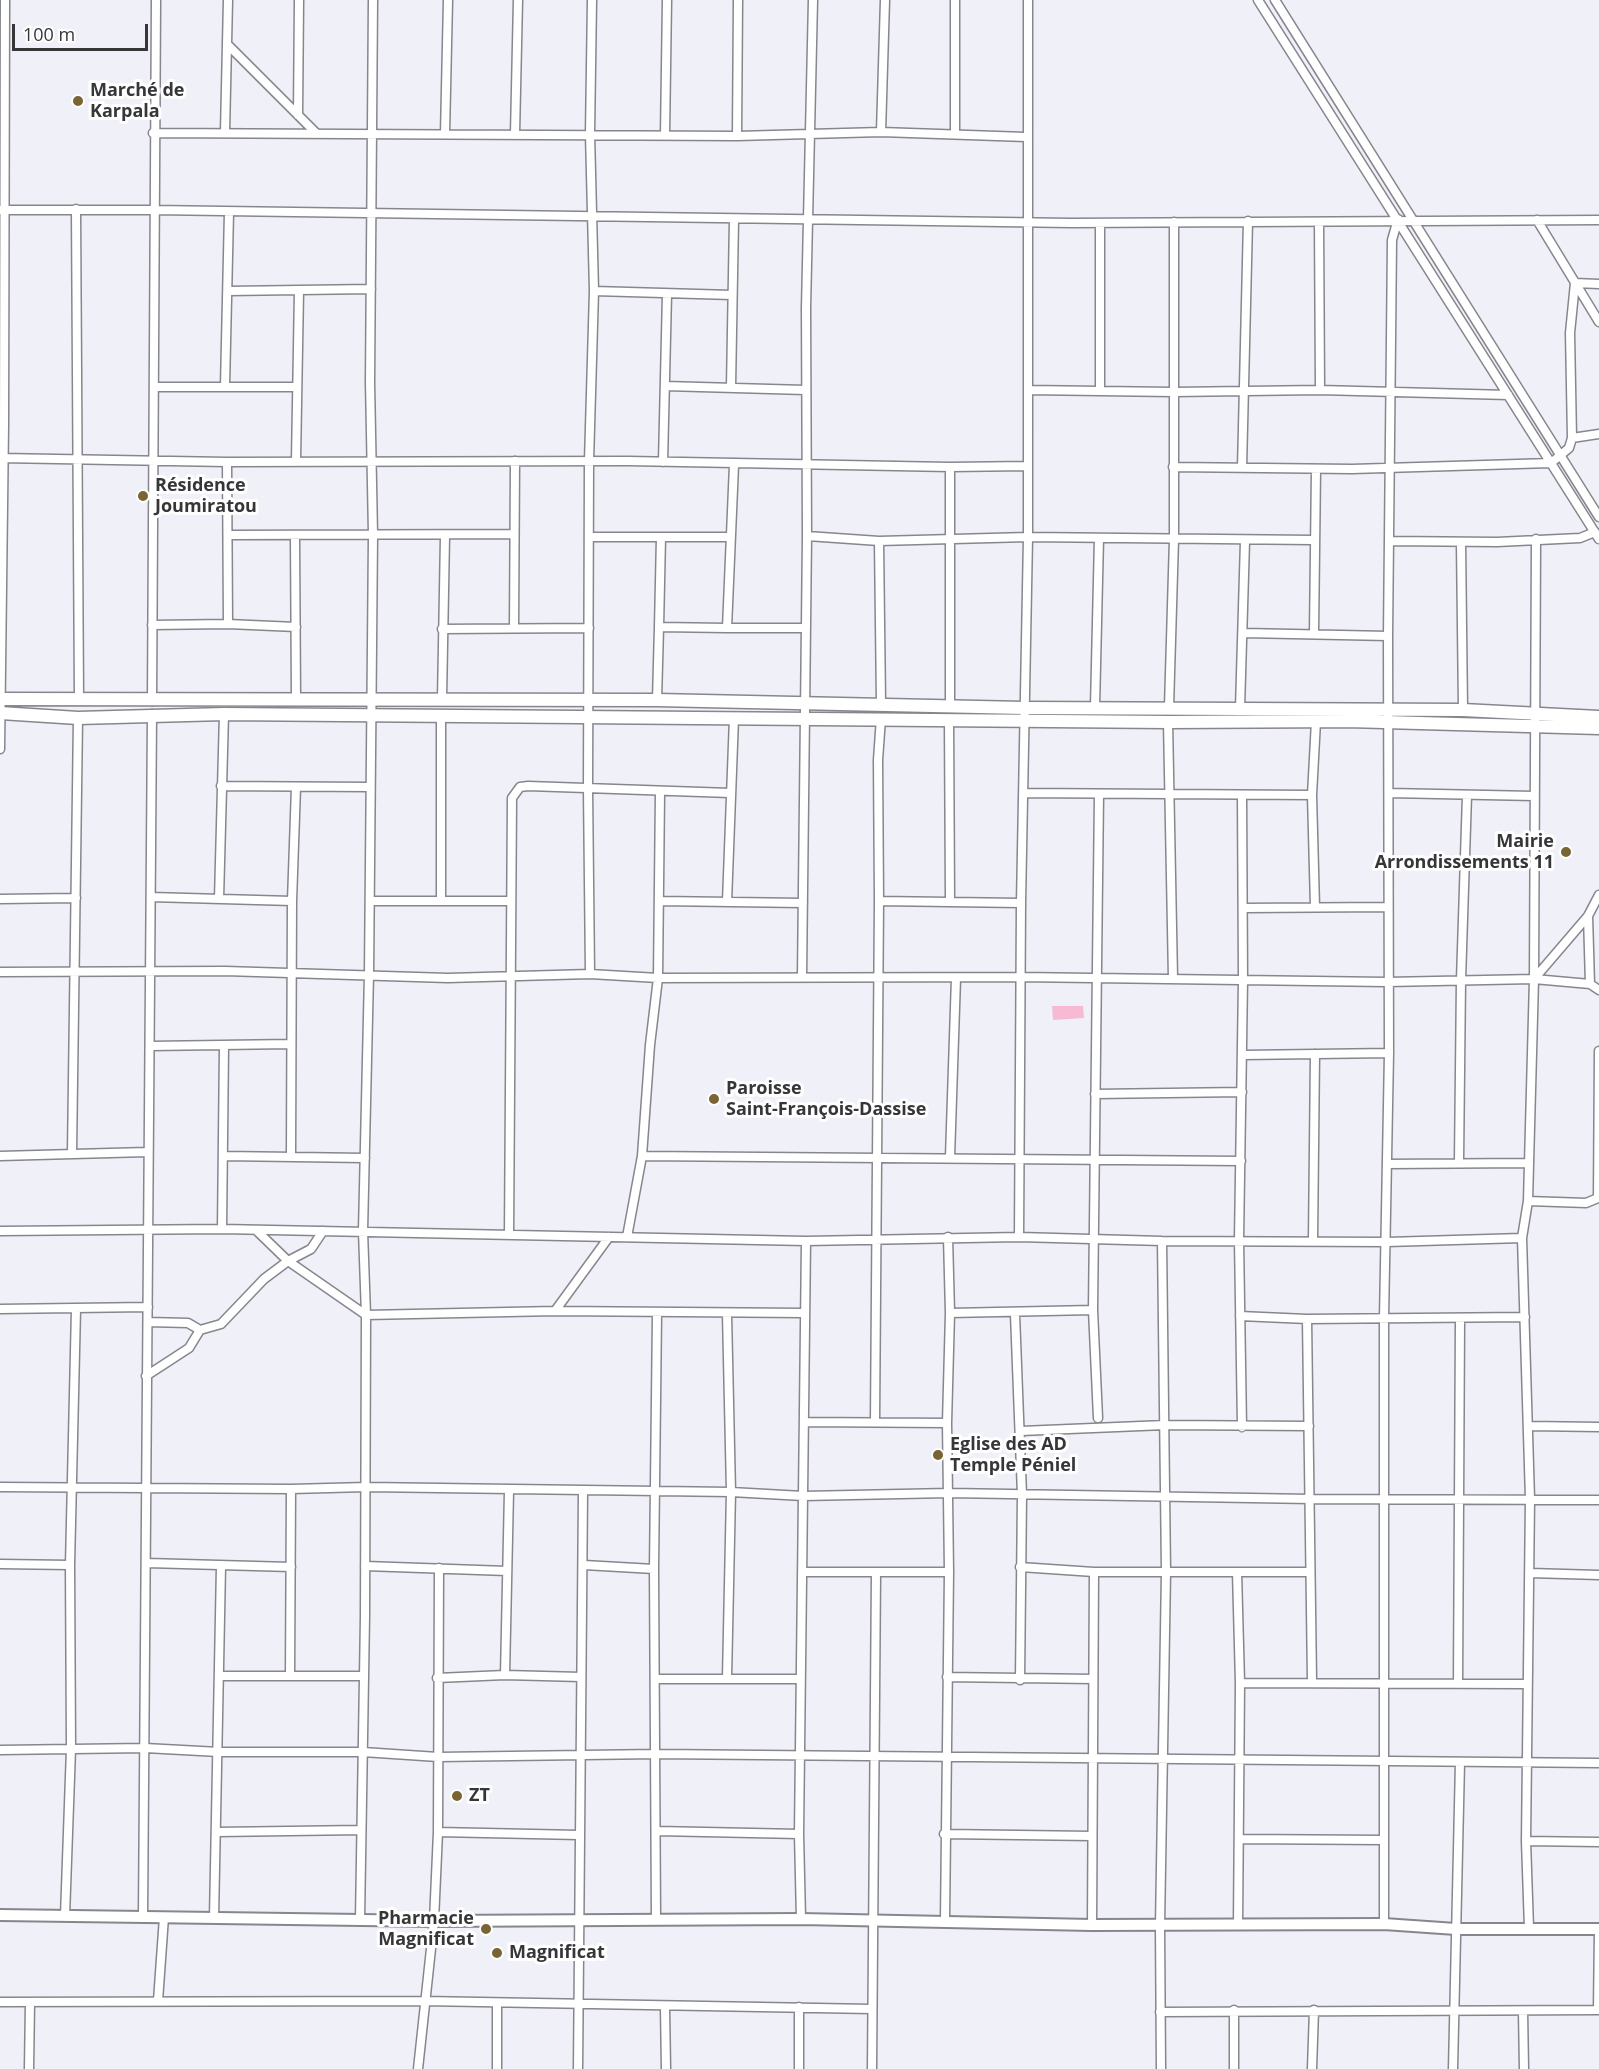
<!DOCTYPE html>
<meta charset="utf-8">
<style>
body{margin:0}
#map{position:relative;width:1599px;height:2069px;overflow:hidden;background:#f0f0f8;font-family:"Open Sans",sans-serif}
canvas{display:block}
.scale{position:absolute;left:12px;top:24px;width:136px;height:27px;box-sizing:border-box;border:3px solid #363639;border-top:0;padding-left:8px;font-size:18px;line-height:21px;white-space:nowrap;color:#363639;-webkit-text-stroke:4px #fefefe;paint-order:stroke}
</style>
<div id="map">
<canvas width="1599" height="2069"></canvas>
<div class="scale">100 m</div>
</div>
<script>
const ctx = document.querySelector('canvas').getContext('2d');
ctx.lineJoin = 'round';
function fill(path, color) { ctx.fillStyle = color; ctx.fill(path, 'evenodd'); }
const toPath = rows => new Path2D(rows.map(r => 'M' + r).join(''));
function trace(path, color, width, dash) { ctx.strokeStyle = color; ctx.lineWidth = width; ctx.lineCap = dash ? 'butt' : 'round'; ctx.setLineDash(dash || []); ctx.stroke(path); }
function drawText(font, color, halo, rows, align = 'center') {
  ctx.font = font + ' "Open Sans",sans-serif'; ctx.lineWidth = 6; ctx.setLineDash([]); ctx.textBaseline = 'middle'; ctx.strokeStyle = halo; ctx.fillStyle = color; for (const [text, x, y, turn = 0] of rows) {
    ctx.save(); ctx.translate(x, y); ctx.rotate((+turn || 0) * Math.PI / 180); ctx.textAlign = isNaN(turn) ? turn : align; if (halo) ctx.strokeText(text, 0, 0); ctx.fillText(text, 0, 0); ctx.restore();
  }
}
fill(toPath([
 [1052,1006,1083,1006,1084,1018,1053,1020]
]), '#f8bad3');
const minor = toPath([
 [1258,0,1599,539],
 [1275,0,1599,517],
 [229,46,316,133],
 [298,115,299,0],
 [225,132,228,0],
 [881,132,885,0],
 [153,133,737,136,881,132,1026,137],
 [955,133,955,0],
 [445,134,448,0],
 [515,134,518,0],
 [665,135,667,0],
 [737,136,738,0],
 [76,209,79,700],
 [0,210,153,210,1072,223,1599,220],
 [1537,220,1599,322],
 [1319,222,1320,390],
 [1100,223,1100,391],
 [228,291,371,289],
 [594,291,732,295],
 [225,386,229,212],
 [665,386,805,390],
 [155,387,295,387],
 [731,387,734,219],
 [1028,390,1173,392,1320,390,1508,395],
 [1572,438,1599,434],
 [0,458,227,462,628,461,950,467,1027,466],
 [296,460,299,291],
 [227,462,228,624],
 [663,462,667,294],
 [734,465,727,628,805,628],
 [1173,467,1352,469,1551,463,1569,448,1572,438,1570,333,1575,283,1599,284],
 [1242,468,1248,221],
 [229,535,513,534],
 [295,536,296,700],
 [807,536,879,541,1028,537,1313,540],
 [589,537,730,537],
 [661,537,659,627,727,628],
 [879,541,881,704],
 [1389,541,1497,542,1580,538,1595,532],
 [1461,543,1463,710],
 [152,625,228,624,296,627],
 [514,628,515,461],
 [442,629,589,628],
 [1244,633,1388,636],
 [1314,633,1316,469],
 [442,699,445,536],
 [657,700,659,627],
 [152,701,156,0],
 [950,706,950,467],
 [1095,707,1099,538],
 [1169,707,1174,539,1174,222],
 [1240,708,1245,541],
 [949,720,950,901],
 [1168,722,1173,979],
 [0,749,4,425,5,0],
 [221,786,369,787],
 [1024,793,1312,795],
 [1389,793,1534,796],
 [151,897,292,901],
 [0,899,76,898],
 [219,899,224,714],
 [370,901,509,901],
 [441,901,441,716],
 [660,901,803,903],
 [879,901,1021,903],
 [727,902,734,718],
 [1315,907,1312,795,1316,721],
 [1244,908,1387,907],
 [1588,916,1590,984],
 [0,972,225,971,448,978,590,974,658,978,1020,977,1387,982,1534,979,1590,984,1599,990],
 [590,974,588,789,589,461,594,291,590,134,592,0],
 [802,977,807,536,806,308,813,0],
 [1534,979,1588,916,1599,895],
 [151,1046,291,1044],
 [1243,1055,1389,1053],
 [1095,1094,1242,1092],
 [72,1153,78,718],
 [291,1155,292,901,296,787],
 [0,1156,147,1152],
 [224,1156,365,1158],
 [642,1156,650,1045,658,978,660,792],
 [950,1157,956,978],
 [1459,1161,1461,980,1467,795],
 [1387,1164,1527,1163],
 [1528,1201,1586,1203,1598,1198,1599,1051],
 [222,1229,224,1046],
 [0,1231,222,1229,806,1241,1019,1237,1162,1241,1387,1242,1522,1238],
 [257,1231,288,1261,366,1315,555,1311,804,1313],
 [509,1235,512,798,520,787,528,786,730,793],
 [627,1237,642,1156,1241,1161],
 [1019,1237,1021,903,1028,537,1028,0],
 [1313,1240,1315,1054],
 [0,1309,148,1307],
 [555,1311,609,1237],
 [950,1313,1093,1310],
 [727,1314,731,1492,727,1678],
 [1015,1314,1022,1495,1020,1680],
 [1240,1316,1307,1319,1525,1317],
 [1307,1319,1312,1681],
 [200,1330,221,1324,264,1279,288,1261,311,1249,323,1231],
 [146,1376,189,1348,200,1330,188,1323,148,1322],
 [1098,1418,1093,1310,1099,794],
 [804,1422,947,1423],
 [875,1422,879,901,878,760,881,718],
 [1529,1426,1599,1427],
 [1242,1427,1239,1240,1243,980,1242,795],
 [1021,1431,1165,1425,1309,1426],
 [0,1487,291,1489,366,1487,731,1492,803,1496,949,1493,1311,1499,1599,1500],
 [147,1563,291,1567],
 [0,1564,70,1565],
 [584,1565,654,1569],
 [365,1566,507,1571],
 [1020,1567,1094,1572,1310,1572],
 [802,1572,949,1572],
 [1237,1572,1240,1683,1238,1924],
 [1530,1573,1599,1575],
 [505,1675,509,1491],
 [220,1676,364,1676],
 [290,1676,291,1489],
 [947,1677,1093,1679],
 [437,1678,505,1675,581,1677],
 [655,1679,800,1679],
 [1240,1683,1527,1684],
 [1458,1684,1460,1319],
 [0,1750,145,1748,219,1752,363,1752,438,1757,657,1754,1599,1763],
 [657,1831,799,1834],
 [217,1832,361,1830],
 [438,1832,579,1835],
 [944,1834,1092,1836],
 [1239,1839,1384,1840],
 [1526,1841,1599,1842],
 [65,1916,71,1749,70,1565,76,1309],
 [143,1916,152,714],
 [214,1918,221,1566],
 [801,1919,799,1834,806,1241],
 [360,1920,365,1616,366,1315,363,1231,369,974,373,535,370,382,373,0],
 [656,1920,654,1569,657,1314],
 [945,1920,949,1572,947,1423,950,1313,948,1237],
 [1384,1924,1384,1318,1389,1053,1388,636,1392,240,1398,219],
 [1092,1925,1094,1572],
 [1529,1928,1526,1841,1530,1499,1522,1238,1528,1201,1534,979,1536,539],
 [158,2001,164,1917],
 [0,2002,424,2001,872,2009],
 [665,2007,666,2069],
 [799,2007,799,2069],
 [1234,2010,1234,2069],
 [1598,2010,1599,1929],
 [1523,2011,1524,2069],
 [1160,2012,1599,2010],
 [29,2069,30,2002],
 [418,2069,434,1921,438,1832,439,1568],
 [497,2069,497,2003],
 [578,2069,583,1491],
 [872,2069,876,1572],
 [1161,2069,1160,1926,1166,1572,1162,1241],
 [1312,2069,1314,2010],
 [1453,2069,1460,1762]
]);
const tertiary = toPath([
 [0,1915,434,1921,801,1919,1092,1925,1384,1924,1456,1929,1599,1929]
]);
const secondary = toPath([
 [0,699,657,700,1024,708,1463,710,1599,717],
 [0,713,78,718,224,714,1168,722,1348,721,1599,728]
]);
trace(minor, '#86868d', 11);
trace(tertiary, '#86868d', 14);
trace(secondary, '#86868d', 15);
trace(minor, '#fff', 8);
trace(tertiary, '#fff', 10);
trace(secondary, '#fff', 12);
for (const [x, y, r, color] of [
 [78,101,6,"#796433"],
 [143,496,6,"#796433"],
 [1566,852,6,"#796433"],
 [714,1099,6,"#796433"],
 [938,1455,6,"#796433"],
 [457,1796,6,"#796433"],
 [486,1929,6,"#796433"],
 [497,1953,6,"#796433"]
]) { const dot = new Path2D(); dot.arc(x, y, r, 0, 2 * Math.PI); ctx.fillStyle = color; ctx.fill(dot); trace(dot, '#fefefe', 2); }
drawText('bold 18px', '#363639', '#fefefe', [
 ["Marché de",90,91],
 ["Karpala",90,112],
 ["Résidence",155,486],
 ["Joumiratou",155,507],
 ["Mairie",1554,842,"right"],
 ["Arrondissements 11",1554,863,"right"],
 ["Paroisse",726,1089],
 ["Saint-François-Dassise",726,1110],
 ["Eglise des AD",950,1445],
 ["Temple Péniel",950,1466],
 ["ZT",469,1796],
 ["Pharmacie",474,1919,"right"],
 ["Magnificat",474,1940,"right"],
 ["Magnificat",509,1953]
], 'left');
</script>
